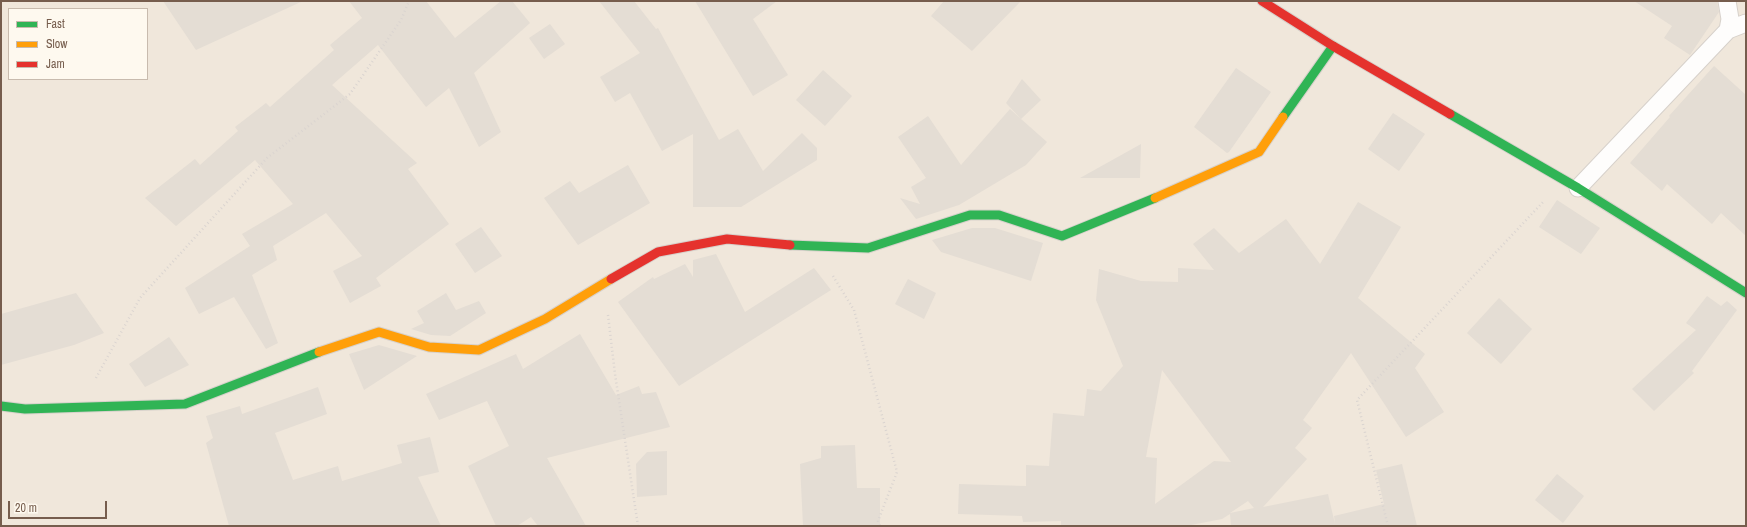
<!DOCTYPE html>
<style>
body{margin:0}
#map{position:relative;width:1747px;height:527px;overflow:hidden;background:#f8f4ed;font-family:"Archivo Narrow",sans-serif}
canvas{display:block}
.frame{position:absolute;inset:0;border:2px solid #765d4d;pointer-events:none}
.legend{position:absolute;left:8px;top:8px;width:140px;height:72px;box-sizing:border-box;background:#fef9ef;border:1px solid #c8bbae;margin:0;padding:5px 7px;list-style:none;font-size:12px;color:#765d4d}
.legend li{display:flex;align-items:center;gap:8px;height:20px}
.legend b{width:20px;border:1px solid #c8bbae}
.scale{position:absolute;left:8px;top:501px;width:99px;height:18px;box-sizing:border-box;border:2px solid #765d4d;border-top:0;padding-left:5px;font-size:12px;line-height:14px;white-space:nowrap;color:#765d4d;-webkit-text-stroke:3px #fef9ef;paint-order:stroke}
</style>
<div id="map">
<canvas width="1747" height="527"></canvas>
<div class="frame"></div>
<ul class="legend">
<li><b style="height:5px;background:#30b455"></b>Fast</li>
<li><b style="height:5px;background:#ff9f0a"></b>Slow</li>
<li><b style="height:5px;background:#e5322d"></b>Jam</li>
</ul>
<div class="scale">20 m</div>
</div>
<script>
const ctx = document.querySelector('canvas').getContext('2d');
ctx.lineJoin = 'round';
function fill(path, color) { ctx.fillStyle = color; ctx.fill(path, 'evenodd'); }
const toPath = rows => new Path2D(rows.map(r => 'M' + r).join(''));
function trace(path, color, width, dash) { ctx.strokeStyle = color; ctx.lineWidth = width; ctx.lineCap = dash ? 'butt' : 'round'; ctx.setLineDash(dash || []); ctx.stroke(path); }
fill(toPath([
 [1,1,1746,1,1746,526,1,526],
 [9,9,147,9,147,79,9,79]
]), '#f0e7db');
fill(toPath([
 [163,1,303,1,196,50],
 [349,1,426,1,455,38,501,1,512,1,530,23,474,73,501,132,479,147,449,88,426,107,378,45,332,85,417,163,408,169,449,224,376,278,381,286,350,303,333,271,362,256,326,213,273,246,277,260,252,275,278,343,266,349,234,297,199,314,185,288,250,246,242,234,293,204,255,160,176,226,145,198,195,159,200,165,238,131,235,127,266,103,270,107,334,50,330,45,362,18],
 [599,1,634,1,656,29,658,28,719,140,738,129,763,171,802,133,817,148,817,160,741,207,693,207,693,134,662,151,630,93,615,102,600,77,640,53],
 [695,1,777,1,753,19,788,75,753,96],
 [944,1,1021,1,972,51,931,16],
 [1634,1,1717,1,1719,12,1690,55,1664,38,1672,26],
 [550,24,565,44,544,59,529,38],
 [1714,66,1746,95,1746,236,1721,213,1712,224,1667,184,1662,191,1630,163,1670,117,1669,116],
 [1236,68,1271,92,1229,152,1227,153,1194,127],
 [823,70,852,96,825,126,796,100],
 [1022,79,1041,100,1021,119,1047,142,1026,165,959,205,916,219,900,198,920,204,911,187,926,178,898,137,928,116,961,165,1010,109,1021,119,1006,103],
 [1393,113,1425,134,1399,171,1368,149],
 [1141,144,1140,178,1080,178],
 [628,165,650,203,578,245,544,198,570,181,579,193],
 [1557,200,1600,228,1581,254,1539,227],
 [1358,202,1401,227,1358,298,1425,354,1415,368,1444,412,1406,437,1351,353,1303,420,1312,428,1295,448,1307,459,1263,507,1328,494,1335,524,1334,516,1384,504,1376,470,1402,464,1417,526,1231,526,1230,514,1222,519,1186,526,1061,526,1061,521,1023,522,1022,516,958,514,959,484,1026,486,1026,465,1049,466,1053,413,1084,416,1087,389,1101,391,1123,366,1096,300,1099,269,1141,281,1178,282,1178,268,1214,270,1193,244,1214,228,1239,253,1286,219,1320,264],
 [1162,370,1231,462,1214,461,1155,504,1157,458,1146,457],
 [1248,501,1254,508,1230,513],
 [481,227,502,256,475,273,455,244],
 [972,228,995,228,1043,243,1031,281,941,252,932,240],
 [716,254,745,312,814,268,831,290,679,386,618,302,653,277,654,279,685,264,693,277,693,260],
 [908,279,936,293,924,319,895,304],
 [76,293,104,333,74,345,1,365,1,314],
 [446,293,456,310,479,301,486,313,450,336,431,335,411,329,424,323,417,311],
 [1707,296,1721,306,1727,301,1737,310,1692,371,1694,373,1654,411,1632,389,1696,330,1686,323],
 [1499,298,1532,329,1501,364,1467,333],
 [580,334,616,395,639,386,642,394,656,392,670,427,547,458,586,526,538,526,531,517,517,526,496,526,468,466,509,446,487,401,439,420,426,394,516,354,523,369],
 [169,337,189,365,145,387,129,364],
 [379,345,417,356,364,390,349,354],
 [318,387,327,414,275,433,293,480,338,466,342,481,402,463,397,445,430,437,439,472,418,477,441,526,229,526,206,443,213,438,206,416,240,406,242,414],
 [855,445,857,488,880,488,880,526,803,526,800,464,821,458,821,446],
 [667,451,667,495,637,497,636,464,647,452],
 [1557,474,1584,496,1563,523,1535,500]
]), '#e4ddd4');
const lane = toPath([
 [1727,1,1730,19,1728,30],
 [1578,188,1728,30,1746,23]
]);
const fast = toPath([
 [1450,114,1578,188,1746,293],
 [1283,117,1333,46],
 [790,245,868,248,970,215,999,215,1062,236,1155,198],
 [1,406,25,409,185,404,319,352]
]);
const slow = toPath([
 [1155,198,1259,152,1283,117],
 [319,352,379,332,429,347,479,350,545,319,611,279]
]);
const jam = toPath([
 [1262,1,1333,46,1450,114],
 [611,279,658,252,727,239,790,245]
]);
trace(lane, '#d7d1cb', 19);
trace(fast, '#d7d1cb', 11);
trace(slow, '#d7d1cb', 11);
trace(jam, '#d7d1cb', 11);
trace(toPath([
 [833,276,854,310,897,472,878,521,880,526],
 [608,315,615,374,638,526],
 [96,378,140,298,267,158,350,94,401,20,409,1],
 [1388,526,1357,400,1544,201]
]), '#dad4d0', 2.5, [1, 3]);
trace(lane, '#fefdfc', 17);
trace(fast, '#30b455', 9);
trace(slow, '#ff9f0a', 9);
trace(jam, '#e5322d', 9);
</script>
